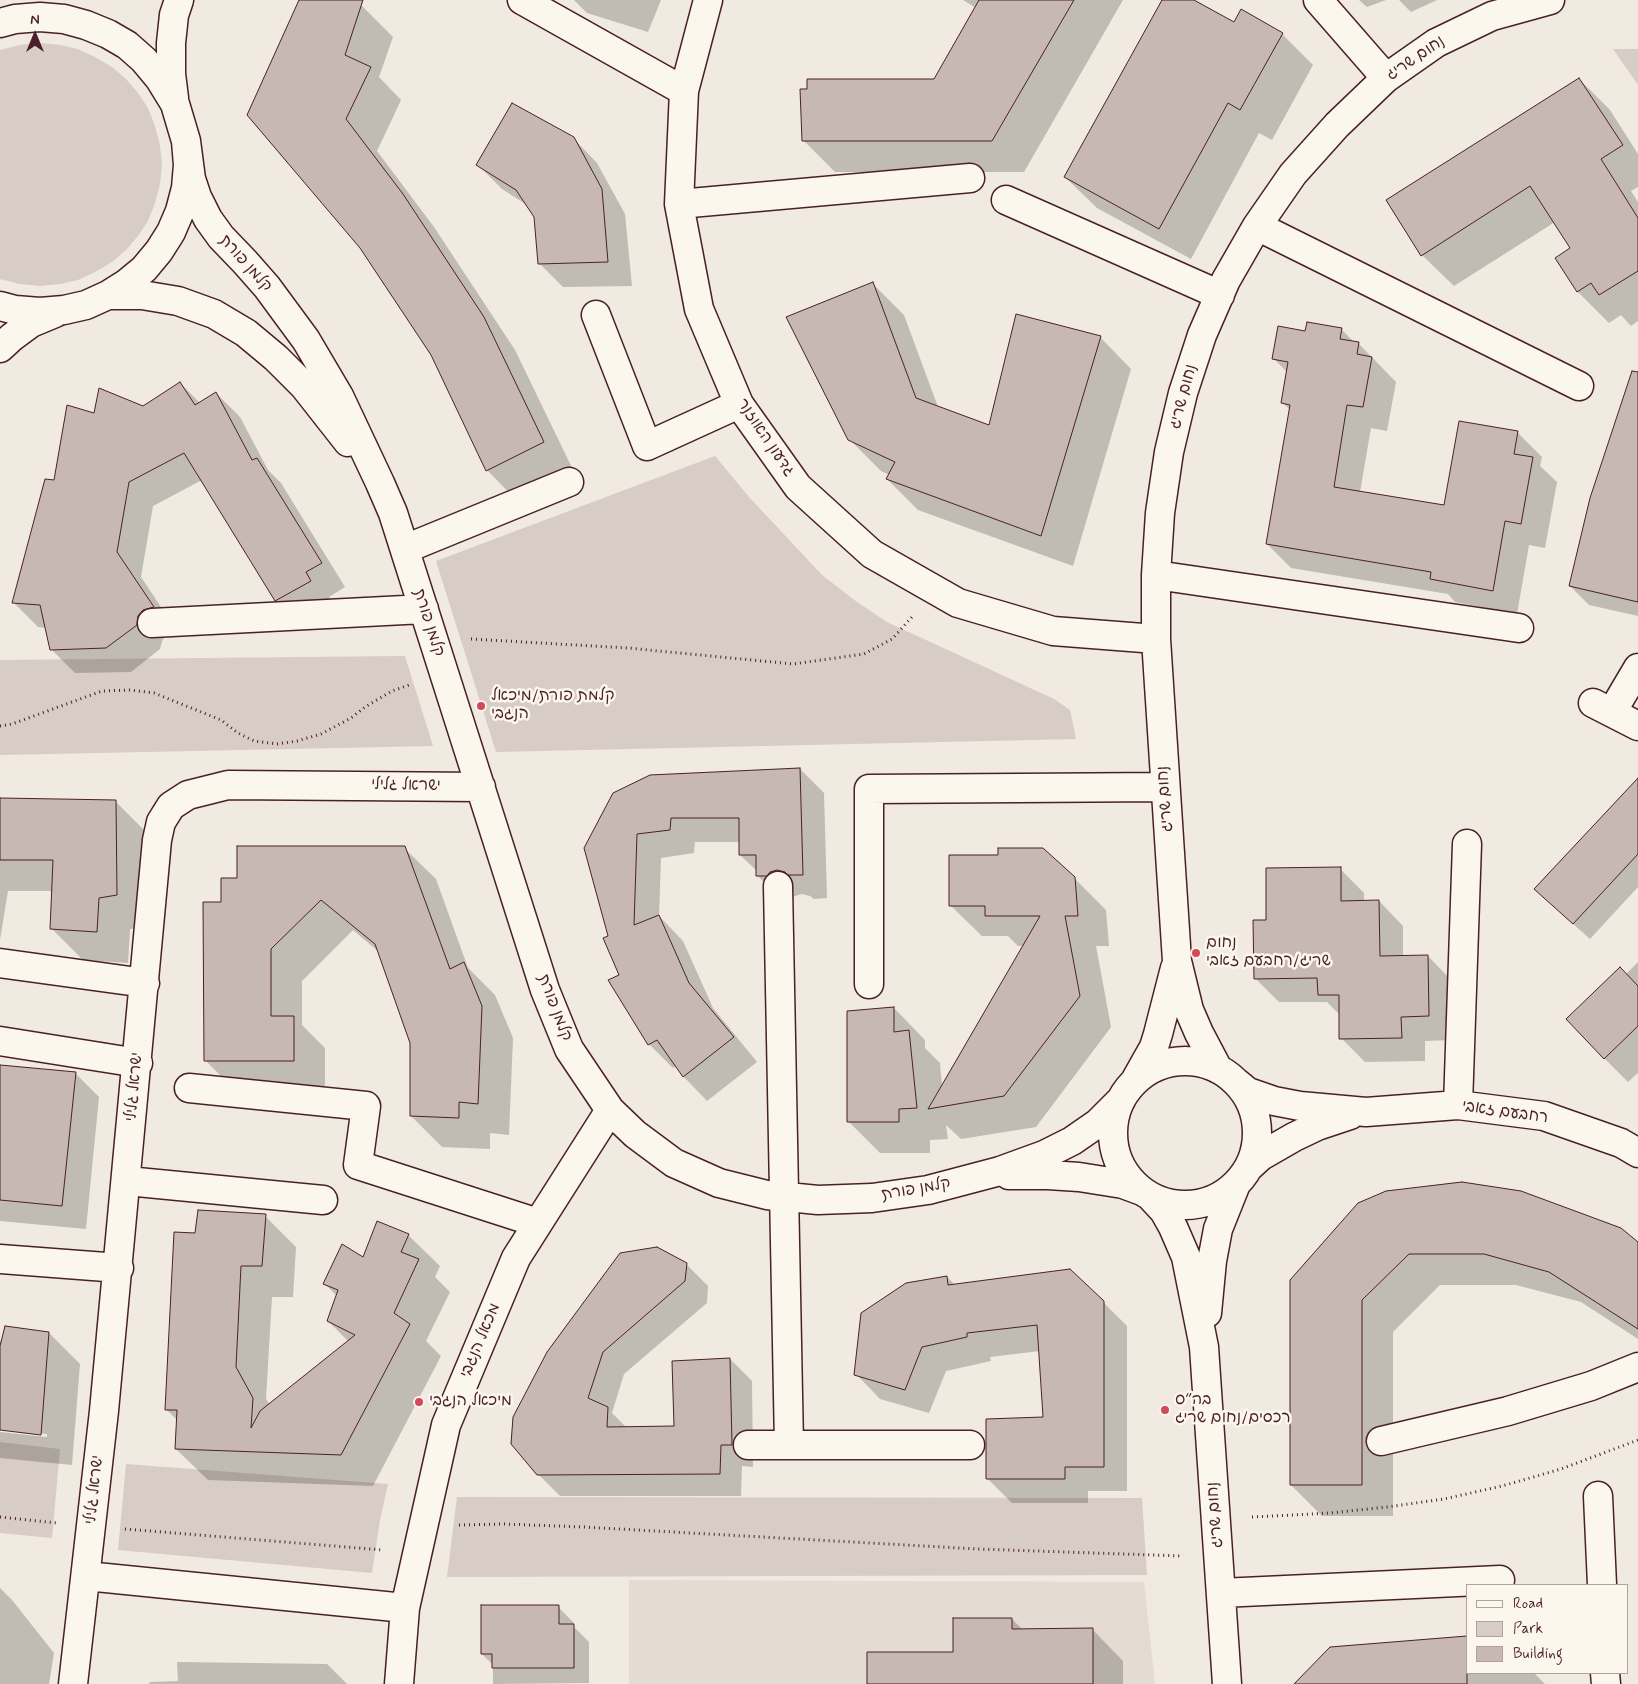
<!DOCTYPE html>
<meta charset="utf-8">
<style>
body{margin:0}
#map{position:relative;width:1638px;height:1684px;overflow:hidden;background:#f0eae0;font-family:Mynerve,sans-serif}
canvas{display:block}
.legend{position:absolute;left:1466px;top:1584px;width:162px;height:90px;box-sizing:border-box;background:#fbf7ec;border:1px solid #b4a19f;margin:0;padding:6px 9px;list-style:none;font-size:15px;color:#4a1f2b}
.legend li{display:flex;align-items:center;gap:10px;height:25px}
.legend b{width:25px;border:1px solid #b4a19f}
.north{position:absolute;left:10px;top:10px;width:50px;height:50px;-webkit-text-stroke:4px #fbf7ec;paint-order:stroke;rotate:0deg;font-size:14px;font-weight:700;line-height:20px;text-align:center;color:#4a1f2b}
.north::after{content:'';display:block;margin:auto;width:18px;height:22px;background:#4a1f2b;clip-path:polygon(50% 0,100% 100%,50% 72%,0 100%)}
</style>
<div id="map">
<canvas width="1638" height="1684"></canvas>
<ul class="legend">
<li><b style="height:6px;background:#fbf7ec"></b>Road</li>
<li><b style="height:14px;background:#d8ccc6"></b>Park</li>
<li><b style="height:14px;background:#c8b8b3"></b>Building</li>
</ul>
<div class="north">N</div>
</div>
<script>
const ctx = document.querySelector('canvas').getContext('2d');
ctx.lineJoin = 'round';
function fill(path, color) { ctx.fillStyle = color; ctx.fill(path, 'evenodd'); }
const toPath = rows => new Path2D(rows.map(r => 'M' + r).join(''));
function trace(path, color, width, dash) { ctx.strokeStyle = color; ctx.lineWidth = width; ctx.lineCap = dash ? 'butt' : 'round'; ctx.setLineDash(dash || []); ctx.stroke(path); }
function drawText(font, color, halo, rows, align = 'center') {
  ctx.font = font + ' Mynerve,"Playpen Sans Hebrew",sans-serif'; ctx.lineWidth = 5; ctx.setLineDash([]); ctx.textBaseline = 'middle'; ctx.strokeStyle = halo; ctx.fillStyle = color; for (const [text, x, y, turn = 0] of rows) {
    ctx.save(); ctx.translate(x, y); ctx.rotate((+turn || 0) * Math.PI / 180); ctx.textAlign = isNaN(turn) ? turn : align; if (halo) ctx.strokeText(text, 0, 0); ctx.fillText(text, 0, 0); ctx.restore();
  }
}
fill(toPath([
 [629,1580,1144,1582,1155,1684,629,1684]
]), '#e4dbd2');
fill(toPath([
 [40,43,60,45,78,49,95,57,112,67,126,79,138,93,148,108,155,126,160,145,162,165,160,184,155,203,148,221,138,236,126,250,112,262,95,272,78,280,60,284,40,286,20,284,0,279,0,50,20,45],
 [1613,49,1638,49,1638,85],
 [715,456,749,497,822,575,857,602,887,622,1054,699,1070,710,1076,739,496,752,436,561],
 [405,656,433,746,0,755,0,660],
 [0,1442,60,1449,52,1538,0,1533],
 [126,1464,388,1484,380,1520,372,1573,118,1550],
 [457,1497,1142,1498,1147,1575,447,1577]
]), '#d8ccc6');
fill(toPath([
 [300,0,349,0,361,5,393,37,379,77,401,100,377,151,434,227,515,350,575,474,518,502,487,470,432,354],
 [574,0,661,0,648,32,587,13],
 [963,0,1123,0,1024,172,835,172,803,140,935,80,976,8],
 [1163,0,1192,0,1234,23,1282,34,1313,65,1272,140,1259,133,1191,259,1097,208,1065,177],
 [1359,0,1386,0,1367,7],
 [1399,0,1437,0,1411,12],
 [1579,79,1610,110,1638,154,1638,187,1631,191,1638,202,1638,321,1631,326,1621,315,1609,323,1578,292,1556,258,1572,249,1555,222,1454,286,1422,255],
 [573,138,597,163,625,214,632,286,563,287,539,263,535,217,527,205,502,189,478,165],
 [873,284,904,315,938,407,990,426,1100,337,1131,369,1073,566,918,510,887,479,890,475,881,471,849,439],
 [1341,329,1355,343,1358,343,1396,382,1387,431,1371,428,1360,492,1445,506,1518,433,1542,457,1540,466,1557,482,1545,548,1529,545,1517,614,1455,602,1448,594,1291,568,1267,544,1290,410,1282,402,1287,372,1273,358,1306,332],
 [1638,370,1638,616,1589,605,1570,586,1629,384],
 [180,383,200,403,216,393,240,417,268,470,281,483,345,587,329,597,334,605,300,624,276,600,202,480,153,506,141,577,177,631,167,634,162,641,160,649,131,672,75,673,51,649,46,628,38,627,14,603,55,482,95,414,143,407],
 [800,769,824,793,827,898,814,899,810,896,802,894,795,896,791,899,781,900,757,875,757,871,740,855,740,842,695,842,694,853,661,858,659,916,683,941,713,1008,757,1062,707,1101,684,1077,676,1066,673,1068,649,1044,620,976,586,849],
 [0,800,115,801,147,833,148,927,130,929,128,963,83,960,52,929,53,891,8,891,0,940],
 [1638,810,1638,887,1590,939,1552,905],
 [404,848,436,879,468,968,495,995,513,1038,509,1135,490,1133,490,1149,442,1147,411,1116,411,1043,379,952,353,930,302,981,302,1025,325,1048,325,1092,237,1092,206,1061,222,903,238,879],
 [1340,869,1364,893,1364,902,1379,901,1403,926,1403,957,1428,956,1452,981,1453,1040,1425,1041,1425,1061,1365,1062,1341,1038,1340,1015,1327,1002,1279,1002,1255,978,1267,921],
 [1074,878,1106,910,1109,946,1096,946,1111,1027,1036,1127,961,1139,946,1125,948,1139,930,1140,930,1153,880,1153,849,1122,894,1008,925,1040,925,1048,940,1063,942,1087,1023,946,1018,946,1008,936,982,936,950,905],
 [1638,962,1638,1073,1628,1082,1604,1058,1626,974],
 [0,1066,75,1073,99,1097,86,1229,0,1221],
 [1386,1192,1638,1244,1638,1339,1581,1302,1516,1285,1440,1285,1393,1332,1393,1516,1322,1516,1291,1485],
 [265,1216,296,1247,293,1297,272,1297,266,1399,270,1405,349,1342,328,1321,337,1296,324,1283,408,1235,440,1266,435,1277,450,1292,426,1341,441,1356,373,1486,208,1480,176,1449,178,1421,166,1409,196,1234],
 [686,1264,708,1286,707,1303,624,1374,612,1413,627,1428,675,1427,730,1359,752,1381,753,1467,742,1466,741,1496,560,1496,538,1474,512,1444],
 [947,1277,955,1285,1103,1302,1127,1326,1127,1491,1088,1491,1088,1503,1012,1503,988,1479,1044,1418,1040,1351,990,1357,991,1361,946,1371,929,1413,880,1399,856,1374],
 [49,1333,80,1364,72,1465,0,1458,0,1432,47,1437,47,1434,0,1429,0,1341],
 [0,1588,12,1600,54,1653,49,1684,0,1684],
 [558,1607,574,1623,574,1627,589,1642,589,1683,493,1684,493,1665,482,1654],
 [1012,1619,1023,1630,1092,1629,1123,1661,1123,1684,869,1684,954,1654],
 [177,1662,327,1664,347,1684,149,1684,150,1682,178,1681],
 [1467,1673,1534,1673,1545,1684,1296,1684]
]), '#0003');
const building = toPath([
 [299,0,363,0,345,55,371,67,346,119,403,194,484,317,544,442,486,471,431,355,360,248,247,115,299,0],
 [979,0,1074,0,992,141,802,141,800,89,807,89,807,79,934,79,979,0],
 [1162,0,1194,0,1234,22,1241,9,1283,33,1240,110,1228,103,1159,229,1064,177,1162,0],
 [1579,78,1623,145,1601,159,1638,218,1638,271,1599,295,1591,283,1577,292,1555,258,1570,248,1530,186,1421,256,1386,200,1579,78],
 [512,103,574,137,602,189,608,262,538,264,534,217,516,190,476,165,512,103],
 [873,282,916,398,989,425,1016,314,1101,336,1041,536,886,479,895,462,848,440,786,317,873,282],
 [1307,322,1342,328,1340,339,1359,342,1357,354,1372,357,1363,407,1347,405,1334,487,1444,505,1459,421,1518,431,1514,454,1533,457,1521,524,1505,521,1493,591,1430,579,1431,572,1266,544,1290,405,1281,403,1288,362,1272,359,1278,326,1305,331,1307,322],
 [1632,371,1638,372,1638,602,1569,586,1590,498,1632,371],
 [180,382,195,405,216,392,252,460,257,458,322,563,306,572,311,581,275,601,184,453,129,482,117,552,154,607,143,610,138,616,137,625,106,648,50,650,40,605,12,603,45,479,54,480,67,405,94,413,99,388,143,406,180,382],
 [800,768,803,875,788,875,785,872,777,870,770,872,767,876,756,876,756,855,739,855,739,818,671,818,670,830,637,834,634,925,659,915,689,983,734,1037,683,1077,657,1040,648,1045,608,980,619,975,603,938,608,936,584,848,613,793,650,775,800,768],
 [1638,778,1638,854,1573,924,1534,889,1638,778],
 [0,798,116,800,117,895,99,898,97,932,50,929,53,860,0,860,0,798],
 [237,846,405,846,450,969,464,962,482,1006,478,1104,459,1102,459,1118,410,1116,410,1043,375,944,321,900,271,949,271,1016,294,1016,294,1061,204,1061,203,902,221,902,221,878,237,878,237,846],
 [998,848,1043,848,1075,877,1078,916,1065,916,1080,996,1004,1096,928,1109,1040,916,985,916,985,906,949,906,949,855,998,855,998,848],
 [1341,867,1341,901,1379,900,1380,956,1428,955,1429,1016,1401,1017,1402,1038,1339,1039,1339,995,1318,995,1317,978,1254,979,1253,920,1266,920,1266,868,1341,867],
 [1620,967,1638,986,1638,1026,1604,1059,1566,1019,1620,967],
 [894,1007,894,1032,909,1030,917,1108,899,1109,899,1122,847,1122,847,1011,894,1007],
 [0,1065,76,1072,62,1206,0,1200,0,1065],
 [1462,1182,1521,1191,1621,1228,1638,1242,1638,1329,1549,1272,1484,1254,1409,1254,1362,1300,1362,1485,1290,1485,1290,1280,1358,1203,1386,1191,1462,1182],
 [198,1210,266,1214,262,1266,241,1266,236,1367,253,1398,251,1428,260,1411,355,1335,327,1321,338,1290,323,1284,342,1244,363,1257,377,1221,409,1234,401,1252,419,1259,394,1313,410,1324,341,1455,175,1449,177,1410,165,1410,174,1232,195,1233,198,1210],
 [657,1247,687,1263,685,1281,603,1352,588,1398,608,1407,607,1427,674,1426,672,1361,730,1358,732,1445,721,1445,720,1474,537,1475,511,1444,513,1417,547,1352,620,1253,657,1247],
 [1070,1269,1104,1301,1104,1467,1065,1467,1065,1479,986,1479,986,1419,1043,1417,1037,1325,967,1333,967,1337,922,1347,905,1390,854,1375,861,1313,906,1283,947,1276,948,1285,1070,1269],
 [5,1326,49,1332,41,1435,0,1430,0,1346,5,1326],
 [481,1605,559,1605,559,1624,574,1624,574,1668,492,1668,492,1654,481,1654,481,1605],
 [953,1618,1012,1618,1012,1629,1093,1628,1093,1684,867,1684,867,1652,953,1652,953,1618],
 [1467,1636,1467,1684,1294,1684,1330,1647,1467,1636]
]);
fill(building, '#c8b8b3');
trace(building, '#4a1f2b', 1);
const minor = toPath([
 [522,0,684,91],
 [708,0,684,91,679,204,699,309,739,404,798,487,872,554,958,603,1053,631,1156,639],
 [1318,0,1386,78],
 [0,23,15,19,40,17,64,19,86,25,108,34,127,45,144,60,159,78,175,104,186,141,188,165,186,188,180,211,171,232,159,251,144,269,127,283,108,295,86,305,64,310,40,312,15,310,0,306],
 [174,98,171,74,171,43,174,15,179,0],
 [186,141,191,179,197,197,208,219,221,237,245,262,267,287,306,340,339,396,380,483,393,513,545,990,569,1049,610,1110,635,1134,674,1163,719,1183,767,1195,818,1200,872,1198,928,1190,1000,1171,1044,1155,1072,1141,1098,1123,1121,1100],
 [1006,200,1220,295],
 [679,204,970,178],
 [1257,226,1579,386],
 [108,295,142,295,178,301,214,314,246,333,276,358,304,386,348,442],
 [596,315,647,446,739,404],
 [0,348,12,337,31,323,55,313],
 [405,549,569,482],
 [1156,575,1519,628],
 [152,623,424,609],
 [1593,703,1638,726],
 [1612,712,1638,668],
 [778,886,789,1445],
 [0,963,145,983],
 [869,984,869,789,1165,787],
 [0,1041,138,1063],
 '1113 1133a72 72 0 1 1 144 0a72 72 0 1 1-144 0Z',
 [1218,1069,1199,1033,1189,1010,1177,961,1156,639,1156,575,1160,513,1169,452,1183,393,1202,335,1226,280,1257,226,1293,174,1337,125,1386,78,1436,43,1492,16,1550,0],
 [1136,1079,1154,1047,1158,1034,1175,968],
 [1237,1083,1248,1092,1274,1101,1300,1106,1366,1112,1458,1105,1544,1116,1621,1143,1638,1153],
 [189,1088,366,1106,358,1165,538,1223],
 [1458,1105,1467,844],
 [1249,1167,1261,1156,1294,1137,1317,1126,1350,1115],
 [1009,1175,1048,1175,1079,1177,1123,1184,1142,1191],
 [127,1181,323,1200],
 [1152,1198,1164,1211,1173,1227,1186,1257,1204,1347,1227,1684],
 [0,1259,119,1268],
 [1207,1313,1212,1261,1218,1229,1236,1184],
 [1381,1441,1508,1411,1591,1386,1638,1367],
 [748,1445,970,1445],
 [1598,1496,1602,1585],
 [86,1576,405,1608],
 [1221,1593,1500,1580],
 [1605,1673,1606,1684],
 [73,1684,104,1411,157,840,161,822,171,806,188,795,228,785,481,787],
 [399,1684,405,1608,446,1425,516,1258,610,1110]
]);
trace(minor, '#4a1f2b', 31);
trace(toPath([
 [471,639,628,648,793,664,864,654,892,639,912,617],
 [0,726,12,724,102,691,130,690,154,693,221,720,238,733,254,741,277,744,297,741,321,734,351,718,365,707,392,691,412,684],
 [0,1517,57,1523],
 [1252,1517,1330,1513,1387,1507,1444,1499,1502,1486,1561,1469,1638,1440],
 [459,1525,504,1524,583,1527,978,1549,1182,1556],
 [125,1529,383,1550]
]), '#4a1f2b', 3, [1, 4]);
trace(minor, '#fbf7ec', 28);
for (const [x, y, r, color] of [
 [481,706,5,"#d1495b"],
 [1196,953,5,"#d1495b"],
 [419,1402,5,"#d1495b"],
 [1165,1410,5,"#d1495b"]
]) { const dot = new Path2D(); dot.arc(x, y, r, 0, 2 * Math.PI); ctx.fillStyle = color; ctx.fill(dot); trace(dot, '#fbf7ec', 2); }
drawText('16px', '#4a1f2b', '#fbf7ec', [
 ["נחום שריג",1416,59,-34],
 ["קלמן פורת",245,264,48],
 ["נחום שריג",1184,397,-75],
 ["גדעון האוזנר",765,438,56],
 ["קלמן פורת",428,623,72],
 ["ישראל גלילי",406,786,1],
 ["נחום שריג",1166,799,-94],
 ["קלמן פורת",554,1008,69],
 ["ישראל גלילי",135,1087,-85],
 ["רחבעם זאבי",1505,1113,8],
 ["קלמן פורת",916,1190,-10],
 ["מכאל הנגבי",481,1341,-67],
 ["ישראל גלילי",95,1490,-84],
 ["נחום שריג",1216,1515,-94]
]);
drawText('16px', '#4a1f2b', '#fbf7ec', [
 ["קלמת פורת/מיכאל",491,697],
 ["הנגבי",491,715],
 ["נחום",1206,944],
 ["שריג/רחבעם זאבי",1206,962],
 ["בה״ס",1175,1401],
 ["רכסים/נחום שריג",1175,1419],
 ["מיכאל הנגבי",429,1402]
], 'left');
</script>
